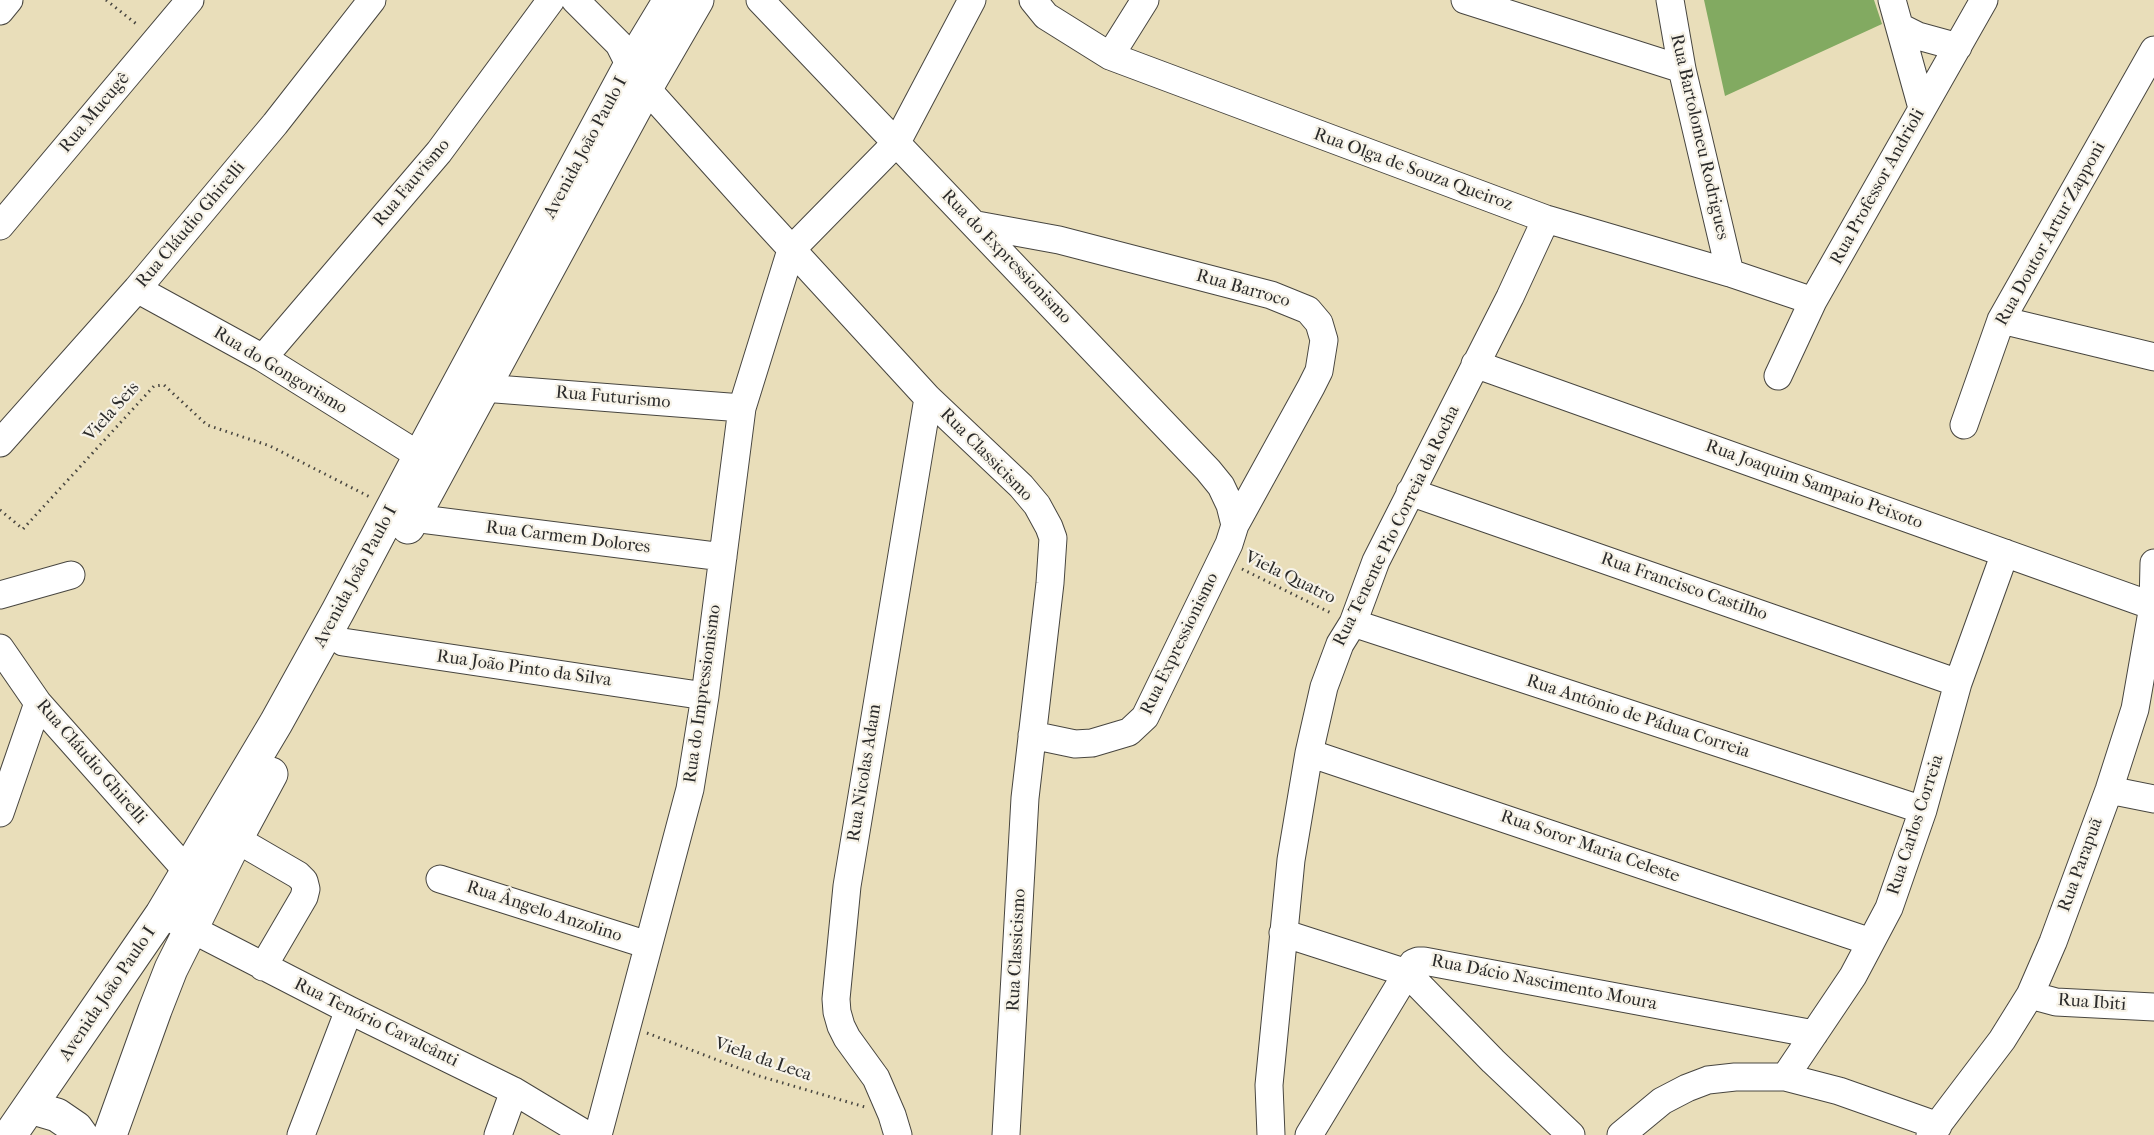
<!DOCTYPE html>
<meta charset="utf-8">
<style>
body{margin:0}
canvas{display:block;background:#e9deba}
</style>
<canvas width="2154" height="1135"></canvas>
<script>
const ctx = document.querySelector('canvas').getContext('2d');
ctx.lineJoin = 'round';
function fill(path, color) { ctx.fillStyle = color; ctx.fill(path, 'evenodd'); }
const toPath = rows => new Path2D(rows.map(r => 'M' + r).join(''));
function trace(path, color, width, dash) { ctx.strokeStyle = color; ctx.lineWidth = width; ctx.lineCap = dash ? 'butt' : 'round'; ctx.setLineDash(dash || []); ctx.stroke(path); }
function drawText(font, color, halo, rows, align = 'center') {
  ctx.font = font + ' "IM FELL French Canon",serif'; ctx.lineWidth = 4.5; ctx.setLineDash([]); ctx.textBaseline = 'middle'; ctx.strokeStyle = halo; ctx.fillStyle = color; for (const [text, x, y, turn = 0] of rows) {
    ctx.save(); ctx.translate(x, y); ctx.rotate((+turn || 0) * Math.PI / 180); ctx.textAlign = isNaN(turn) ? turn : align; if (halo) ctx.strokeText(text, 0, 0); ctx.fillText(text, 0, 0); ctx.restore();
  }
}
fill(toPath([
 [1704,0,1874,0,1882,24,1725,96]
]), '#82aa61');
const minor = toPath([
 [575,0,619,44,630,66,646,88,751,205,928,398,1021,486,1037,505,1049,527,1053,538,1050,583,1025,798,1006,1135],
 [760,0,1208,470,1221,486,1230,505,1235,525],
 [1033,0,1046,16,1110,56,1546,219,1730,273,1813,301],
 [1465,0,1682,69],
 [1670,0,1682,69,1730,273],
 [1892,0,1922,108],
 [0,11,9,0],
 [1900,27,1918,36,1958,47],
 [1110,56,1145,0],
 [977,225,1059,240,1271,295,1308,310,1319,323,1324,340,1319,371,1311,387,1235,525,1229,544,1145,717,1129,732,1092,743,1075,744,1032,735],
 [0,226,190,0],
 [137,289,263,358,420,456],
 [2001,320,2154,357],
 [263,358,439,152,551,0],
 [1475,364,2153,606],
 [1778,376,1813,301,1984,0],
 [483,388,742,408],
 [1964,425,2001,320,2154,50],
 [0,443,137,289,275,124,372,0],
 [1410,492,1958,683],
 [413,518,723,557],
 [0,595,71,575],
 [1353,623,1923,810],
 [343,642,705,696],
 [0,648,38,703,188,872],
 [1309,753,1871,942],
 [2109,790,2154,799],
 [0,813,38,703],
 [236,839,298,875,304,881,306,889,304,897,263,967],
 [440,879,648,945],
 [174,920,349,1010,514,1091,587,1135],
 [1283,933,1407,973,1493,1061,1571,1135],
 [2030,995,2056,1002,2154,1007],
 [1785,1077,1853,976,1889,908,1923,810,1958,683,2005,553],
 [301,1135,349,1010],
 [498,1135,514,1091],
 [598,1135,690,789,705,696,742,408,791,250,897,142,972,0],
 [898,1135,892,1115,876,1078,847,1038,841,1026,837,1012,836,999,847,886,928,398],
 [1271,1135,1269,1085,1291,860,1309,753,1324,687,1340,644,1353,623,1376,561,1510,297,1546,219],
 [1309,1135,1407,973,1413,963,1418,961,1424,961,1814,1034],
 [1621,1135,1662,1101,1687,1088,1708,1080,1735,1077,1785,1077,1839,1091,1938,1126],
 [1930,1135,2002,1040,2030,995,2053,942,2109,790,2135,709,2153,606,2154,563]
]);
const major = toPath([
 [408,527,646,88,697,0],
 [30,1107,57,1115,76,1128,81,1135],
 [10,1135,162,914,276,723,338,611,420,456,630,66,670,0],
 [110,1135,155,1010,171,969,236,839,271,774]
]);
trace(minor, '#484640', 29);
trace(major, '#484640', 35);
trace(toPath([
 [106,0,139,26],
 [0,510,23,529,154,386,164,385,207,425,270,446,370,497],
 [1242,569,1333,614],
 [647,1033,759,1076,865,1107]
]), '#484640', 3, [1.5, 4.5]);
trace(minor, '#fff', 27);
trace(major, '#fff', 33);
drawText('18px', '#2b2b2b', '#f7f3e8', [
 ["Rua Mucugê",95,113,-50],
 ["Rua Bartolomeu Rodrigues",1699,137,77],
 ["Avenida João Paulo I",586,148,-62],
 ["Rua Olga de Souza Queiroz",1413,170,20],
 ["Rua Fauvismo",412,183,-50],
 ["Rua Professor Andrioli",1878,187,-61],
 ["Rua Cláudio Ghirelli",191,225,-50],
 ["Rua Doutor Artur Zapponi",2051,234,-61],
 ["Rua do Expressionismo",1006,257,46],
 ["Rua Barroco",1243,289,16],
 ["Rua do Gongorismo",280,371,31],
 ["Rua Futurismo",613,398,5],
 ["Viela Seis",112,412,-48],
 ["Rua Classicismo",986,455,45],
 ["Rua Joaquim Sampaio Peixoto",1814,485,20],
 ["Rua Tenente Pio Correia da Rocha",1397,526,-64],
 ["Rua Carmem Dolores",568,538,7],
 ["Avenida João Paulo I",356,577,-62],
 ["Viela Quatro",1290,578,26],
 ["Rua Francisco Castilho",1684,587,19],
 ["Rua Expressionismo",1180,644,-64],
 ["Rua João Pinto da Silva",524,669,8],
 ["Rua do Impressionismo",703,694,-82],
 ["Rua Antônio de Pádua Correia",1638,717,18],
 ["Rua Cláudio Ghirelli",91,762,49],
 ["Rua Nicolas Adam",865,773,-81],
 ["Rua Carlos Correia",1916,825,-72],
 ["Rua Soror Maria Celeste",1590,847,19],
 ["Rua Parapuã",2081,865,-70],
 ["Rua Ângelo Anzolino",544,912,18],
 ["Rua Classicismo",1017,950,-87],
 ["Rua Dácio Nascimento Moura",1544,983,11],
 ["Avenida João Paulo I",108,994,-56],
 ["Rua Ibiti",2092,1003,4],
 ["Rua Tenório Cavalcânti",376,1023,26],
 ["Viela da Leca",763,1060,19]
]);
</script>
